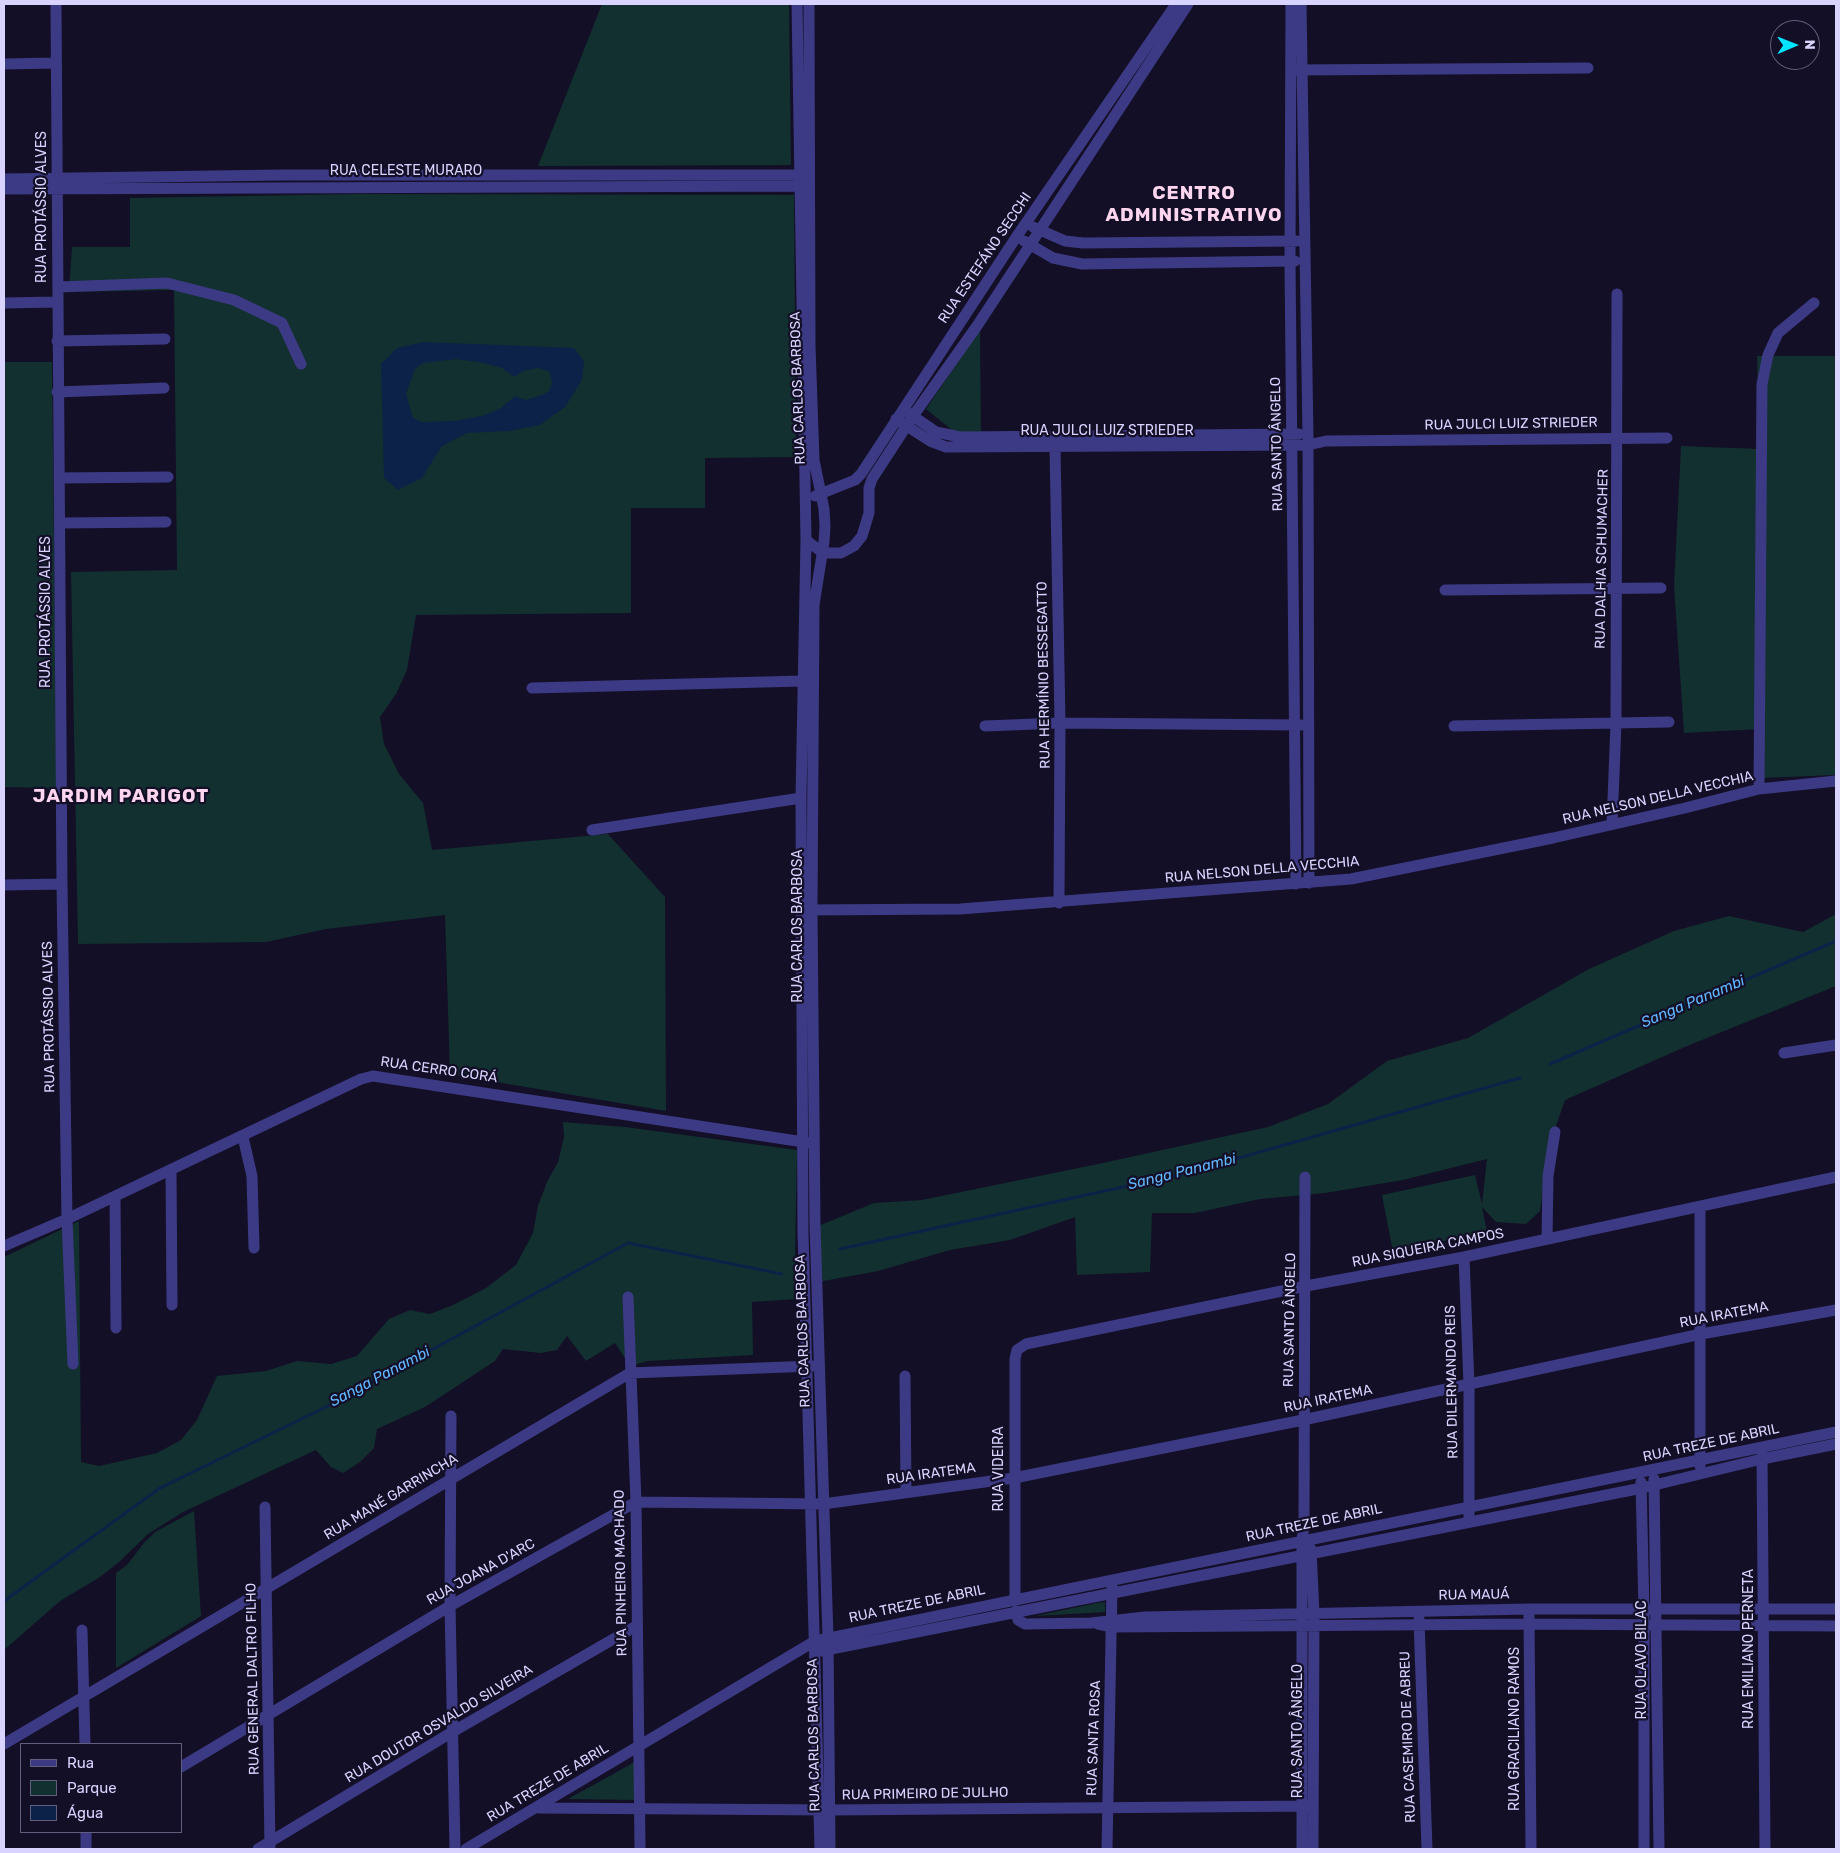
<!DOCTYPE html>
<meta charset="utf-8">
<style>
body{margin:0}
#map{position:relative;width:1840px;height:1853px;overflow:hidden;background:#130f26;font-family:Rubik,sans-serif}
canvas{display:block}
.frame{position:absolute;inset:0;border:5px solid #d9d4ff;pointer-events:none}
.legend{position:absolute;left:20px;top:1743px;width:162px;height:90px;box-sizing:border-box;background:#130f26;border:1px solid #625e7d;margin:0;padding:6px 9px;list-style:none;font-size:15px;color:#d9d4ff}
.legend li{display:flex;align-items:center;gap:10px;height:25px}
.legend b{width:25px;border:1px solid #625e7d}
.north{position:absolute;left:1770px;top:20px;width:50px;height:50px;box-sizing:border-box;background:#130f26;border:1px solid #625e7d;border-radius:50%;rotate:89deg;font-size:14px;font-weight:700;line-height:20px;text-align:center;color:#d9d4ff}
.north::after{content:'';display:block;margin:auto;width:18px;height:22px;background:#00e5ff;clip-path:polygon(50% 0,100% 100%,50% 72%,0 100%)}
</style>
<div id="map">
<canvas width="1840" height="1853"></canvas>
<div class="frame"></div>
<ul class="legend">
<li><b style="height:6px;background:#3d3a85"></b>Rua</li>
<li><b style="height:14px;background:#12302f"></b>Parque</li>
<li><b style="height:14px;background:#0c2248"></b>Água</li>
</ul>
<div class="north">N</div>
</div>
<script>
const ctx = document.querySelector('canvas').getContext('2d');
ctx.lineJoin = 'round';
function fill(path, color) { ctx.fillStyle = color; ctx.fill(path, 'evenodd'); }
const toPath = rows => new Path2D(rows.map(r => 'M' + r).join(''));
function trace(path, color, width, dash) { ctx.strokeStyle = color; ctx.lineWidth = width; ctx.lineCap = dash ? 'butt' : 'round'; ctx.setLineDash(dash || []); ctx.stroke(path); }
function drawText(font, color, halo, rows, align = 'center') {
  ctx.font = font + ' Rubik,sans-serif'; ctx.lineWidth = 4.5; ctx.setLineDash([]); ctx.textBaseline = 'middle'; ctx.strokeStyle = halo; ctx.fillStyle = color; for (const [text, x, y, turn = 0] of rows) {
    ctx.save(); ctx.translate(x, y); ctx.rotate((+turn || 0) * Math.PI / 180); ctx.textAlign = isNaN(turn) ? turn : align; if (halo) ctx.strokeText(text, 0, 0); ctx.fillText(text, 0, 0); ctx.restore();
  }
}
fill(toPath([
 [602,4,789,4,791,165,538,166],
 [357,194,794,195,796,457,705,458,705,508,631,508,631,613,416,615,407,670,396,694,380,717,384,744,399,774,423,803,432,850,608,834,665,897,666,1111,450,1074,445,915,326,929,266,942,78,944,71,572,177,570,174,290,69,292,72,247,130,247,130,198],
 [980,329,981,435,958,435,926,409],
 [1757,356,1836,356,1836,775,1761,778,1761,729,1684,733,1674,586,1681,446,1759,449],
 [4,362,52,362,57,800,48,788,4,787],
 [1836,914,1836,986,1687,1046,1565,1100,1550,1143,1540,1211,1526,1224,1496,1222,1482,1207,1487,1232,1393,1252,1382,1195,1475,1175,1482,1204,1487,1159,1403,1180,1325,1193,1260,1199,1195,1213,1152,1213,1150,1272,1077,1275,1075,1217,1010,1240,950,1250,878,1271,818,1282,816,1227,874,1203,922,1200,1098,1164,1268,1127,1328,1104,1387,1061,1468,1038,1589,969,1674,931,1729,916,1803,932],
 [563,1122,625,1127,797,1150,795,1258,798,1299,752,1302,753,1355,648,1361,630,1366,615,1343,586,1361,567,1336,557,1350,541,1353,503,1349,495,1361,425,1407,377,1429,374,1448,360,1462,343,1473,331,1467,316,1450,183,1512,148,1534,119,1562,100,1577,60,1601,4,1650,4,1257,79,1221,81,1462,99,1466,157,1453,181,1440,197,1420,217,1376,266,1371,297,1361,331,1364,357,1356,389,1319,410,1310,430,1314,453,1305,486,1288,516,1265,533,1233,538,1206,547,1182,558,1162,564,1137],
 [194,1511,201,1616,116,1668,116,1573,127,1565,144,1543,155,1532],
 [1105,1602,1105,1612,1035,1616,1097,1603],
 [638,1760,637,1800,568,1799,615,1773]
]), '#12302f');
fill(toPath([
 [423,342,574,348,584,361,582,380,565,407,540,425,509,431,467,433,442,446,422,478,398,490,384,478,381,364,397,348],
 [456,359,479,362,502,368,514,377,523,371,539,368,550,372,552,383,549,391,542,395,526,400,515,396,501,408,482,416,453,421,422,422,413,418,406,394,415,369,423,363]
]), '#0c2248');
trace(toPath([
 [1550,1064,1836,941],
 [840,1249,1182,1174,1520,1078],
 [4,1601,160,1488,330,1405,628,1243,782,1274]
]), '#0c2248', 3);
trace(toPath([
 [56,4,62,884,67,1219,73,1364],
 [797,4,806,540,801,798,803,1232,820,1849],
 [809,4,810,346,814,460,824,509,825,526,824,542,814,605,812,910,815,1225,828,1638,830,1849],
 [1291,4,1290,261,1296,884],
 [1301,4,1308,436,1309,883],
 [4,64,55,63],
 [1295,70,1588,68],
 [4,179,282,175,804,175],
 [4,189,804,186],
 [1033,227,1065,241,1083,243,1297,241],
 [1024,241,1053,258,1082,264,1295,261],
 [58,287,167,283,234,300,282,323,301,364],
 [4,303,57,302],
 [57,341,165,339],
 [57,392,164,388],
 [907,412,936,432,960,437,1299,434],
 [896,419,930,441,946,447,1308,445,1326,441,1667,438],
 [1055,447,1060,723,1059,903],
 [59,478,168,477],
 [815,496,855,480,861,474,1017,236,1176,4],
 [61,523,166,522],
 [806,540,823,553,841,553,854,546,862,536,869,513,869,488,872,479,913,416,977,326,1188,4],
 [1445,590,1661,588],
 [532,688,802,681],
 [985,726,1060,723,1301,725],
 [1454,726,1669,722],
 [1759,789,1762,384,1768,355,1778,333,1814,303],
 [1612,824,1616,724,1617,294],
 [592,830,801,798],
 [4,885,62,884],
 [806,910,960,909,1351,879,1553,838,1685,808,1759,789,1836,781],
 [1784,1053,1836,1045],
 [243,1137,252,1176,254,1248],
 [171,1170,172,1305],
 [115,1196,116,1328],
 [1700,1207,1700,1466],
 [1547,1239,1548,1176,1555,1132],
 [4,1246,67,1219,361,1079,373,1076,810,1143],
 [1464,1257,1469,1385,1469,1522],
 [628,1297,636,1502,640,1849],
 [905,1376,906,1492],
 [451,1416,450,1606,455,1849],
 [1762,1452,1765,1849],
 [1654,1479,1659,1849],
 [1641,1482,1644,1610,1644,1849],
 [265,1507,270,1848],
 [1311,1549,1314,1614,1313,1849],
 [1015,1599,1015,1359,1017,1350,1026,1344,1306,1286,1464,1257,1836,1177],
 [1016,1611,1018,1620,1025,1624,1091,1623,1145,1617,1529,1609,1836,1609],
 [1529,1616,1531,1849],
 [1419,1619,1427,1849],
 [1098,1624,1112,1627,1530,1624,1836,1626],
 [82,1630,85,1744],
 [821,1651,1642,1488,1762,1459,1836,1444],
 [4,1744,630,1373,813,1366],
 [181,1767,450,1606,636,1502,823,1504,1014,1478,1303,1420,1701,1334,1836,1310],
 [539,1808,830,1810,1313,1806],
 [86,1832,86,1849],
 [258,1849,454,1731,636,1626],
 [466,1849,815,1641,1836,1432],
 [1107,1849,1112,1586],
 [1302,1849,1302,1541,1304,1524,1305,1177]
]), '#3d3a85', 11);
drawText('14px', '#d9d4ff', '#130f26', [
 ["RUA CELESTE MURARO",406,171],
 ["RUA PROTÁSSIO ALVES",42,207,-90],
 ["RUA ESTEFÁNO SECCHI",985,258,-56],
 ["RUA CARLOS BARBOSA",798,388,-92],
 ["RUA JULCI LUIZ STRIEDER",1511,424,-1],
 ["RUA JULCI LUIZ STRIEDER",1107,431],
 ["RUA SANTO ÂNGELO",1277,444,-91],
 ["RUA DALHIA SCHUMACHER",1602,559,-89],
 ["RUA PROTÁSSIO ALVES",46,612,-90],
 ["RUA HERMÍNIO BESSEGATTO",1044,675,-91],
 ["RUA NELSON DELLA VECCHIA",1658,798,-13],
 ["RUA NELSON DELLA VECCHIA",1262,870,-5],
 ["RUA CARLOS BARBOSA",798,926,-90],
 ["RUA PROTÁSSIO ALVES",49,1017,-91],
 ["RUA CERRO CORÁ",439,1070,8],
 ["RUA SIQUEIRA CAMPOS",1428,1248,-11],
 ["RUA IRATEMA",1724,1315,-11],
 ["RUA SANTO ÂNGELO",1290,1320,-89],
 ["RUA CARLOS BARBOSA",803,1331,-92],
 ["RUA DILERMANDO REIS",1452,1382,-91],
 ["RUA IRATEMA",1328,1399,-12],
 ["RUA TREZE DE ABRIL",1711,1443,-12],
 ["RUA VIDEIRA",999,1469,-90],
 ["RUA IRATEMA",931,1474,-8],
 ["RUA MANÉ GARRINCHA",391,1497,-31],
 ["RUA TREZE DE ABRIL",1314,1523,-12],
 ["RUA JOANA D'ARC",481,1572,-29],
 ["RUA PINHEIRO MACHADO",621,1573,-91],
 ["RUA MAUÁ",1474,1595,-1],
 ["RUA TREZE DE ABRIL",917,1604,-12],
 ["RUA EMILIANO PERNETA",1749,1649,-90],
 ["RUA OLAVO BILAC",1642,1660,-90],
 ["RUA GENERAL DALTRO FILHO",253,1679,-91],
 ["RUA DOUTOR OSVALDO SILVEIRA",439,1724,-31],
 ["RUA GRACILIANO RAMOS",1515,1729,-90],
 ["RUA SANTO ÂNGELO",1298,1731,-90],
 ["RUA CARLOS BARBOSA",814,1735,-91],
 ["RUA CASEMIRO DE ABREU",1408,1737,-92],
 ["RUA SANTA ROSA",1094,1738,-88],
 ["RUA TREZE DE ABRIL",548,1783,-31],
 ["RUA PRIMEIRO DE JULHO",925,1794,-1]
]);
drawText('italic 15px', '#62b6ff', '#130f26', [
 ["Sanga Panambi",1693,1002,-23],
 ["Sanga Panambi",1182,1172,-14],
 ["Sanga Panambi",380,1377,-28]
]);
ctx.letterSpacing = '1px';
drawText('bold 19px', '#ffd6f0', '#130f26', [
 ["CENTRO",1194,194],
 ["ADMINISTRATIVO",1194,216],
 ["JARDIM PARIGOT",121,797]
]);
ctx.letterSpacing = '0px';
</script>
